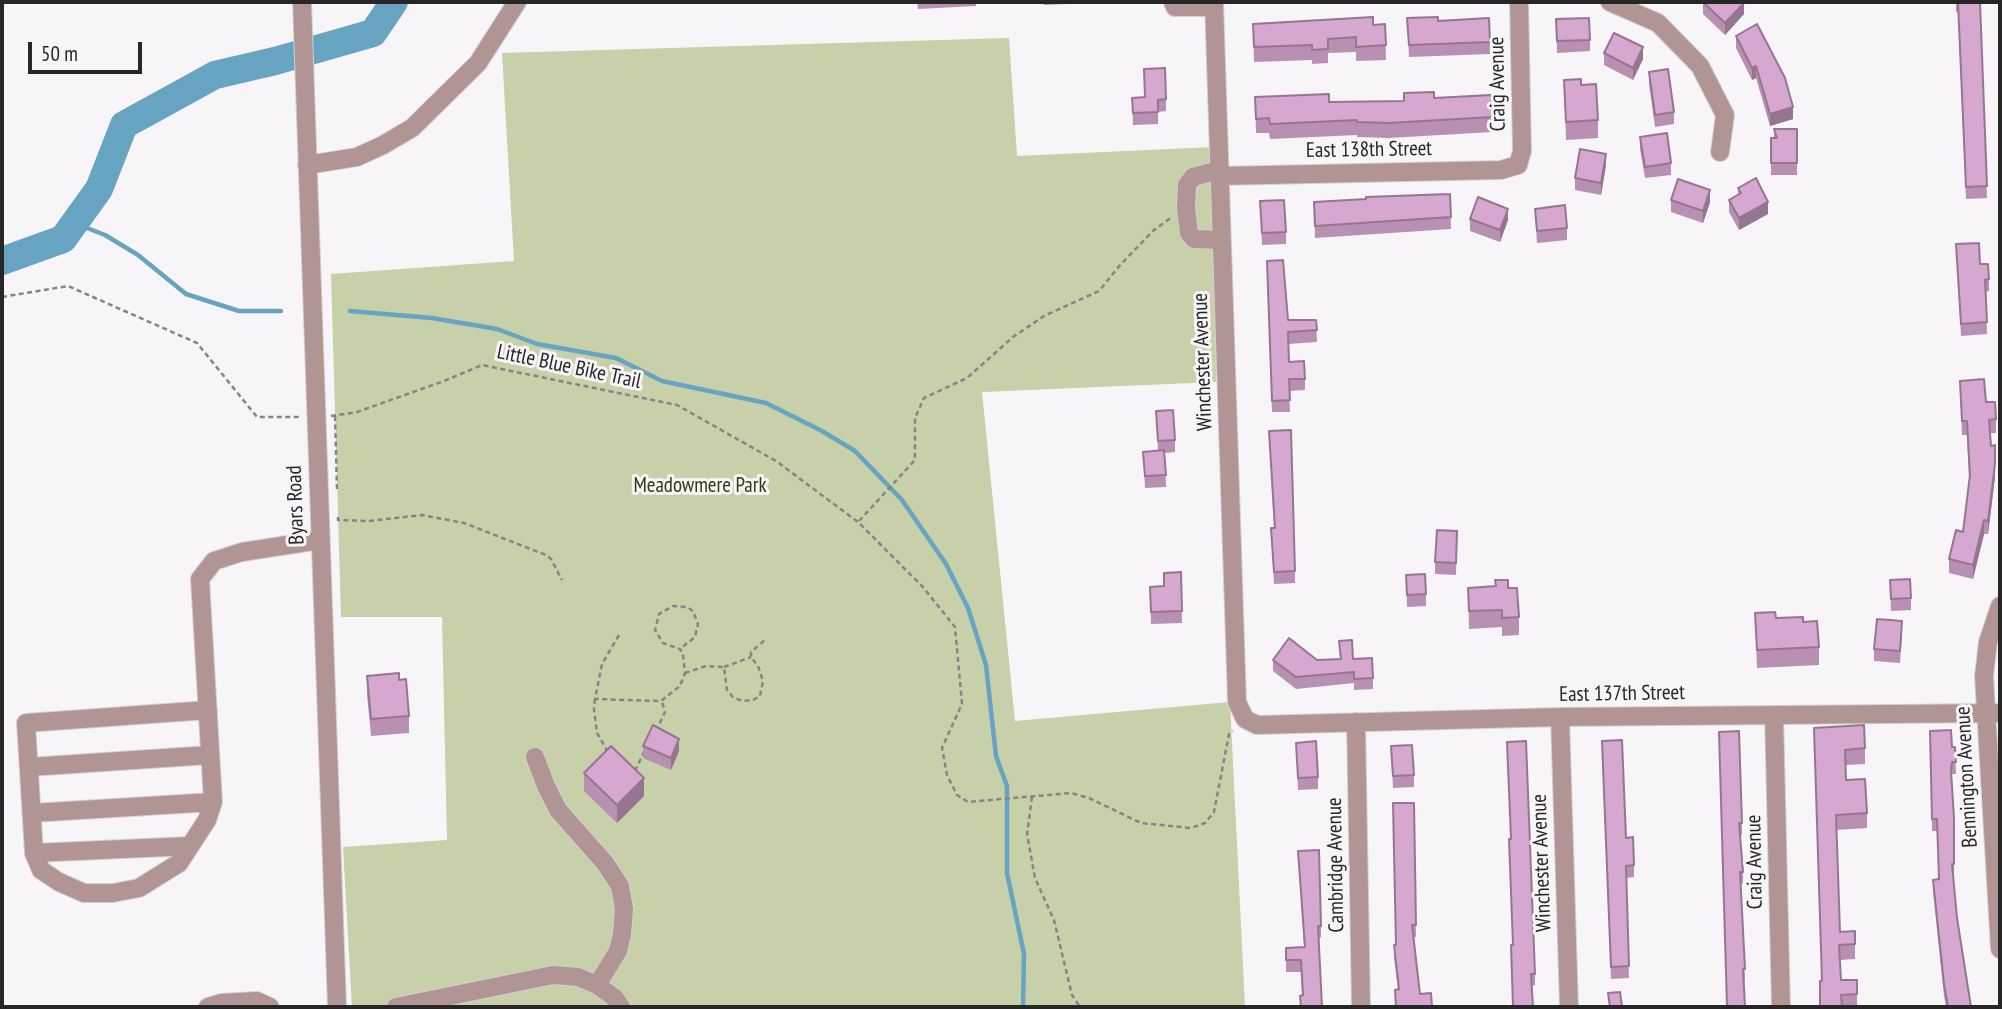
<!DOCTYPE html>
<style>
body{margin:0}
#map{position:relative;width:2002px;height:1009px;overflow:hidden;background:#f7f5f8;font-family:"PT Sans Narrow",sans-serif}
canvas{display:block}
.frame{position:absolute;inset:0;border:4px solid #282728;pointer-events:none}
.scale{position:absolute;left:28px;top:42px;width:114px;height:32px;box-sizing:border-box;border:4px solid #282728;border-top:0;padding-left:9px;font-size:21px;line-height:24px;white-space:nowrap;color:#282728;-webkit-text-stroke:5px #f7f5f8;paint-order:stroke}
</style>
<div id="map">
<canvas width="2002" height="1009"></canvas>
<div class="frame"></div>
<div class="scale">50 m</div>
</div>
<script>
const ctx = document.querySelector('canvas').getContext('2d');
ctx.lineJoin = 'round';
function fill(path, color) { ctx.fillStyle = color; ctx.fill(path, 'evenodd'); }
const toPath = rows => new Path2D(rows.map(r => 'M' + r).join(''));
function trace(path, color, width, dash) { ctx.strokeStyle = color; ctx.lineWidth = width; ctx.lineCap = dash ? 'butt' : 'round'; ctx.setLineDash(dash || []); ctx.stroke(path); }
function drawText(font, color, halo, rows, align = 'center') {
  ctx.font = font + ' "PT Sans Narrow",sans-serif'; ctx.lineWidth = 6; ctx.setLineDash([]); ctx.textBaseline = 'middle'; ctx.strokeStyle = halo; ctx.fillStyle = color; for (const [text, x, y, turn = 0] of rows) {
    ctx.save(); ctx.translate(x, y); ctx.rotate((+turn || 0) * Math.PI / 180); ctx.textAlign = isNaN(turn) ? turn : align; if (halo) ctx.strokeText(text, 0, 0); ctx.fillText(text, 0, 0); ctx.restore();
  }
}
fill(toPath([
 [1009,38,1017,156,1214,147,1216,382,982,392,1015,721,1230,702,1245,1007,352,1007,343,847,447,840,442,617,341,617,331,274,514,261,502,53]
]), '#c7d0a8');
trace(toPath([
 [74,223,105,235,138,255,186,294,239,311,281,311],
 [350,311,432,318,497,329,537,344,616,358,662,381,766,403,822,431,855,451,902,500,946,564,968,608,986,665,996,756,1007,786,1007,873,1024,954,1023,1007]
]), '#67a4c1', 4.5);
trace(toPath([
 [2,261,63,239,99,189,124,125,215,75,275,61,373,33,394,2]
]), '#67a4c1', 28);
const minor = toPath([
 [302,2,337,1007],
 [1173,2,1175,7,1214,7],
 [1214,2,1237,702,1245,719,1257,725,1560,717,2000,713],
 [1610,2,1658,23,1700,66,1725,115,1720,152],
 [307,165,357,157,383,145,412,128,478,63,517,2],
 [1219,170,1193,177,1187,185,1186,208,1189,233,1194,239,1221,240],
 [1219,176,1501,170,1518,165,1522,151,1519,2],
 [2000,606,1988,642,1984,676,2000,949],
 [208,710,26,723,34,853,41,870,59,882,84,893,113,893,139,888,179,863,207,820,213,802,200,579,214,561,242,552,320,540],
 [1774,715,1781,1007],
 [1560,717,1569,1007],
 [1356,722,1361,1007],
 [535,757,546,786,558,810,605,863,620,886,624,909,622,934,618,951,597,985],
 [29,767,210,755],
 [32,813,213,802],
 [34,853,190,846],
 [208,1007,221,1003,257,1001,270,1007],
 [396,1007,553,975,578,977,597,985,615,998,621,1007]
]);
trace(minor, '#d2d0d3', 20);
trace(toPath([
 [2,297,68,286,197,343,257,417,300,417],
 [331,416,357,412,444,381,482,365,677,405,776,461,858,522,922,586,955,627,962,704,942,748,947,775,957,795,968,802,1071,793,1089,798,1141,823,1191,828,1205,823,1214,812,1229,734,1233,731],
 [335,416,337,490],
 [338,517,338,520,369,521,422,515,464,523,546,555,551,559,562,580],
 [859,521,915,460,915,418,924,398,967,378,1013,337,1044,316,1099,291,1121,264,1154,230,1172,217],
 [619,635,602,664,595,699,661,701,680,686,685,673,683,654,680,649,663,643,655,630,659,614,673,606,687,607,693,611,698,624,695,637,680,649],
 [724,667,751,657],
 [685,673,706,666,724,667,727,690,733,697,742,701,753,700,760,696,763,681,758,666,751,657,751,652,765,640],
 [595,699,594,709,597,733,608,752],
 [656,731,665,712,662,702],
 [635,771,644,752],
 [1032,797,1027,834,1035,878,1054,920,1072,995,1080,1007]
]), '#868486', 2.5, [5, 3.5]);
trace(minor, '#b19494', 18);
fill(toPath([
 [917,2,976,2,976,6,918,9],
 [1044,2,1111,2,1044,5],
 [1703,2,1744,14,1725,35,1703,14],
 [1956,2,1980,2,1987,198,1966,199,1958,12,1956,12],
 [1407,18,1438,21,1490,42,1490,54,1409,57],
 [1556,19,1590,40,1590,51,1557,53],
 [1253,24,1385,24,1386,60,1356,61,1356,52,1328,53,1328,63,1312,64,1312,60,1254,62],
 [1736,36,1793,119,1770,126,1756,78,1752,80,1736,48],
 [1604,53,1643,59,1633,80,1604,65],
 [1144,69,1166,99,1166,111,1158,112,1158,124,1133,125,1132,98,1145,97],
 [1649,72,1674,112,1674,124,1655,127,1649,84],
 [1564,80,1598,120,1598,138,1566,140],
 [1255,97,1329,102,1404,101,1434,98,1492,117,1492,132,1389,138,1357,137,1357,135,1270,139,1269,133,1256,133],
 [1774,129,1797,129,1797,175,1771,175,1771,138,1774,138],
 [1640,137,1671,163,1671,175,1645,178,1640,149],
 [1606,165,1601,195,1575,190,1575,178],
 [1738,188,1768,214,1739,230,1729,212,1729,200,1738,195],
 [1450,194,1451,229,1315,238,1314,202],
 [1671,200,1710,202,1703,223,1671,212],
 [1260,201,1286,232,1286,244,1262,245],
 [1535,209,1567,228,1567,240,1537,243],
 [1470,219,1508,220,1500,242,1470,231],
 [1956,244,1989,279,1989,291,1986,292,1987,334,1961,336],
 [1267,273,1288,320,1316,320,1317,342,1288,344,1289,362,1305,379,1305,390,1289,391,1290,412,1272,412],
 [1960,381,1986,402,1996,419,1996,433,1990,433,1991,446,1995,477,1988,534,1984,534,1973,579,1949,573,1949,559,1963,532,1969,479,1967,435,1962,435],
 [1156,411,1175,440,1175,452,1165,453,1166,487,1145,488,1143,452,1158,451],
 [1269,431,1295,571,1295,583,1274,584,1271,528,1274,528],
 [1457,543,1456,575,1435,574,1435,562],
 [1181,572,1182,623,1151,624,1150,587,1164,586],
 [1406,575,1426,594,1426,606,1407,607],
 [1890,580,1911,598,1911,610,1891,611],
 [1468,588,1519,617,1519,635,1502,636,1502,627,1469,629],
 [1755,613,1776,618,1819,647,1819,665,1757,668],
 [1902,633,1900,663,1874,661,1874,649],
 [1339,641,1353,659,1373,678,1373,689,1354,690,1354,683,1296,689,1273,671,1273,660,1340,659],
 [367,676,399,680,409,716,409,733,371,736,367,694],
 [1814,728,1865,748,1865,764,1846,765,1846,780,1867,813,1867,828,1836,830,1840,932,1855,944,1855,959,1840,960,1841,980,1857,980,1857,1007,1820,1007,1822,981],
 [1739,731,1742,823,1742,835,1740,835,1743,872,1743,883,1741,884,1745,981,1743,981,1726,1007],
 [1930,731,1952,747,1955,747,1956,774,1952,774,1951,779,1954,818,1954,876,1953,876,1957,918,1971,1007,1946,1007,1944,996,1933,891,1933,880,1939,879,1937,831,1932,831],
 [1507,742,1535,974,1535,985,1532,986,1513,945,1511,839],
 [1296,743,1318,777,1318,789,1298,790],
 [643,746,679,751,671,770,643,758],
 [1391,746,1414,775,1414,787,1393,788],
 [1602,753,1634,865,1634,877,1626,878,1629,978,1611,979],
 [584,773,644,796,617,823,584,791],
 [1414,803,1416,937,1414,937,1420,994,1432,1007,1396,1007,1395,990,1398,989,1394,957,1394,945,1396,945],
 [1298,851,1321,926,1321,937,1319,938,1322,1007,1300,1007,1300,996,1302,995,1301,972,1286,972,1286,948,1304,947]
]), '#b890b2');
fill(toPath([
 [1744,3,1744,14,1725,35,1725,23],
 [1643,47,1643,59,1633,80,1633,68],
 [1756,66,1756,78,1752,80,1752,68],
 [1793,107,1793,119,1770,126,1770,114],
 [1606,154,1606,165,1601,195,1601,183],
 [1710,190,1710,202,1703,223,1703,211],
 [1768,202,1768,214,1739,230,1739,218],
 [1508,209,1508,220,1500,242,1500,230],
 [1995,464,1995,477,1988,534,1988,521],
 [1984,520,1984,534,1973,579,1973,565],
 [679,739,679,751,671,770,671,758],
 [644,778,644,796,617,823,617,805]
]), '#967591');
const building = toPath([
 [1703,2,1743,2,1744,3,1725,23,1703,2],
 [1958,2,1980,2,1987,186,1966,187,1958,2],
 [1373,17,1373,25,1385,24,1386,45,1356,47,1356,37,1328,39,1328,49,1312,50,1312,45,1254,47,1253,24,1373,17],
 [1438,17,1438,21,1489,18,1490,42,1409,45,1407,18,1438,17],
 [1589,18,1590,40,1557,41,1556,19,1589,18],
 [1757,24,1785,78,1793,107,1770,114,1756,66,1752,68,1736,36,1757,24],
 [1614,33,1643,47,1633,68,1604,53,1614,33],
 [1165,68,1166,99,1158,100,1158,112,1133,113,1132,98,1145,97,1144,69,1165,68],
 [1668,69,1674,112,1655,115,1649,72,1668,69],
 [1581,79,1581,85,1596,84,1598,120,1566,122,1564,80,1581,79],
 [1434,92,1434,98,1491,95,1492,117,1389,123,1357,122,1357,120,1270,124,1269,118,1256,119,1255,97,1329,94,1329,102,1404,101,1404,93,1434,92],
 [1774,129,1797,129,1797,163,1771,163,1771,138,1777,138,1774,129],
 [1667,133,1671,163,1645,167,1640,137,1667,133],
 [1580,149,1606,154,1601,183,1575,178,1580,149],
 [1756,178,1768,202,1739,218,1729,200,1741,193,1738,188,1756,178],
 [1678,179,1710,190,1703,211,1671,200,1678,179],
 [1450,194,1451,217,1315,226,1314,202,1366,199,1366,197,1450,194],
 [1478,197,1508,209,1500,230,1470,219,1478,197],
 [1284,200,1286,232,1262,233,1260,201,1284,200],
 [1565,205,1567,228,1537,231,1535,209,1565,205],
 [1979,243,1980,264,1988,264,1989,279,1985,280,1987,322,1961,324,1956,244,1979,243],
 [1283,260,1288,320,1316,320,1317,330,1288,332,1289,362,1304,361,1305,379,1289,379,1290,400,1272,401,1267,261,1283,260],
 [1984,379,1986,402,1995,402,1996,419,1989,420,1991,446,1995,445,1995,464,1988,521,1984,520,1973,565,1949,559,1956,530,1963,532,1970,475,1967,421,1962,421,1960,381,1984,379],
 [1173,410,1175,440,1158,441,1156,411,1173,410],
 [1291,430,1295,571,1274,572,1271,528,1275,528,1269,431,1291,430],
 [1164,450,1166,475,1145,476,1143,452,1164,450],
 [1437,530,1457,531,1456,563,1435,562,1437,530],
 [1181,572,1182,611,1151,612,1150,587,1164,586,1164,573,1181,572],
 [1425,574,1426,594,1407,595,1406,575,1425,574],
 [1910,579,1911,598,1891,599,1890,580,1910,579],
 [1495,580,1508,580,1508,588,1517,588,1519,617,1502,618,1502,610,1469,611,1468,588,1496,586,1495,580],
 [1775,612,1776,618,1803,617,1803,622,1817,621,1819,647,1757,650,1755,613,1775,612],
 [1877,619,1902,621,1900,651,1874,649,1877,619],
 [1289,638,1317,660,1341,659,1339,641,1352,640,1353,659,1372,658,1373,678,1354,679,1354,672,1296,677,1273,660,1289,638],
 [399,673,399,680,406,679,409,716,371,719,367,676,399,673],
 [653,725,679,739,671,758,643,746,653,725],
 [1864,725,1865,748,1845,750,1846,780,1865,779,1867,813,1836,815,1840,932,1855,931,1855,944,1839,945,1841,980,1857,980,1857,994,1841,995,1842,1007,1820,1007,1820,981,1822,981,1814,728,1864,725],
 [1951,730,1952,747,1955,747,1956,762,1952,762,1951,771,1954,818,1954,864,1952,864,1957,918,1971,1007,1948,1007,1944,984,1933,880,1939,879,1937,819,1932,819,1930,731,1951,730],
 [1739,731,1742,823,1739,823,1743,872,1740,872,1745,969,1743,969,1745,1007,1727,1007,1719,732,1739,731],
 [1622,740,1626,838,1633,837,1634,865,1626,866,1629,966,1611,967,1602,741,1622,740],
 [1316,741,1318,777,1298,778,1296,743,1316,741],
 [1526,741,1535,974,1531,974,1533,1007,1513,1007,1511,945,1513,945,1509,839,1511,839,1507,742,1526,741],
 [1412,745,1414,775,1393,776,1391,746,1412,745],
 [611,746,644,778,617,805,584,773,611,746],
 [1393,803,1414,803,1416,925,1412,925,1420,994,1431,993,1432,1007,1396,1007,1395,990,1399,989,1394,945,1396,945,1393,803],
 [1319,850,1321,926,1318,926,1322,1007,1301,1007,1300,996,1303,995,1301,960,1286,960,1286,948,1305,947,1298,851,1319,850],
 [1620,992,1622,1007,1610,1007,1608,993,1620,992]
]);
fill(building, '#d6a7cf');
trace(building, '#967591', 2);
drawText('21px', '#282728', '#f7f5f8', [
 ["Craig Avenue",1498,84,-91],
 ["East 138th Street",1369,150,-1],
 ["Winchester Avenue",1203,362,-92],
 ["Little Blue Bike Trail",569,367,12],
 ["Byars Road",296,505,-92],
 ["East 137th Street",1622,694,-1],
 ["Bennington Avenue",1967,777,-93],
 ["Craig Avenue",1755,862,-91],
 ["Winchester Avenue",1542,863,-92],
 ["Cambridge Avenue",1336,865,-91]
]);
drawText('21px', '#333a10', '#f7f5f8', [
 ["Meadowmere Park",700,486]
]);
</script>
